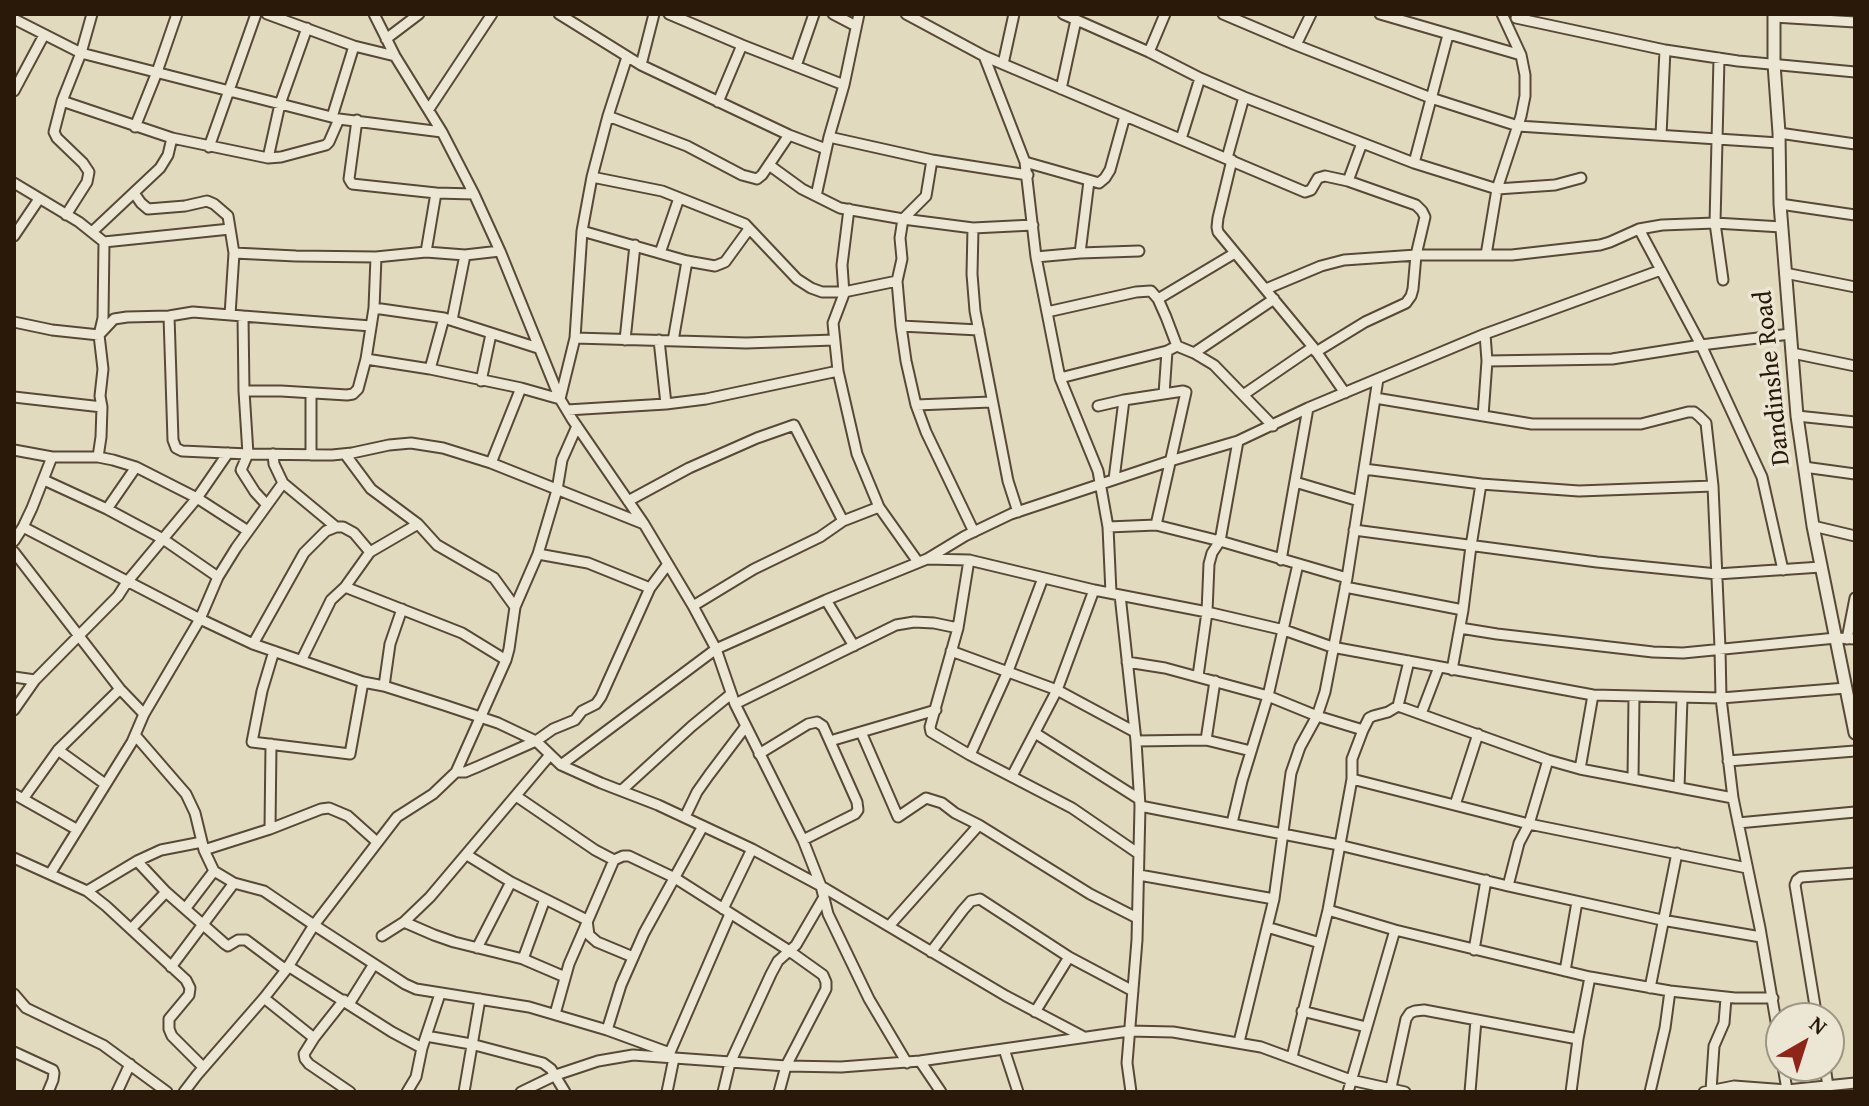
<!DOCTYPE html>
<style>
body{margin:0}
#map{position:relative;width:1869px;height:1106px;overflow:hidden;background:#e2dabf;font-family:"Gentium Book Plus",serif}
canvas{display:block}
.frame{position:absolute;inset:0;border:16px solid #2a1909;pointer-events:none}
.north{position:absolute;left:1765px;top:1002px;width:80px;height:80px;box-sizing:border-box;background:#ece7d5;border:2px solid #9e9583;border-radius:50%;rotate:39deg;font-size:22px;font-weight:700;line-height:32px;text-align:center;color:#2a1909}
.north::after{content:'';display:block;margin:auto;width:28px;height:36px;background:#8f2418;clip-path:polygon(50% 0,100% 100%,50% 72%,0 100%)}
</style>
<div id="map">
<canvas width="1869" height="1106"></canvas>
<div class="frame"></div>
<div class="north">N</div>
</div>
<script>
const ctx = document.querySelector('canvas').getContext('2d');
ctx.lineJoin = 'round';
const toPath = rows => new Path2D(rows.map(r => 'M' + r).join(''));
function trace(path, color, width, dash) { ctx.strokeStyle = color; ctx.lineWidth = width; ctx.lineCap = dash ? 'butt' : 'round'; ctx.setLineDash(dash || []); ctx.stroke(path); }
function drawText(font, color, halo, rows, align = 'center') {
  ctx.font = font + ' "Gentium Book Plus",serif'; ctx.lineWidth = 7; ctx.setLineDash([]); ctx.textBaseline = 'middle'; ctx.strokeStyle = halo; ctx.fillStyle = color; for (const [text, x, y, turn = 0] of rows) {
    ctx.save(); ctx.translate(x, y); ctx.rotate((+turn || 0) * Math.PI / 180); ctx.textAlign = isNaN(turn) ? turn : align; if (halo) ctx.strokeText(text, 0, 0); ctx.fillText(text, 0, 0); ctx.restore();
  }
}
const minor = toPath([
 [267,14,354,46,395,56],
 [374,14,395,56,442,132,474,194,500,251,560,399,572,419,644,524,693,606,716,649,735,704,803,840,821,886,828,914,869,999,907,1063],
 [559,14,641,65,789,135,826,149],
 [669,14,742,45,844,85],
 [833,14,856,26],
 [906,14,984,56,1305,192,1311,190,1318,178,1325,176,1348,181,1416,205,1422,211,1425,217,1416,255,1413,289,1411,296,1406,303,1365,322,1316,352],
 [1063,14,1149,52,1200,78,1244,97,1414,163,1497,189,1555,185,1581,178],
 [1223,14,1296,45,1431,98,1518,126,1779,143],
 [1380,14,1521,55],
 [1774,17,1855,22],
 [1516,18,1665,50,1738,61,1855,72],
 [14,19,81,53,339,119,442,132],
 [386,39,419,14],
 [1296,45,1311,14],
 [1149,52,1165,14],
 [984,56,1025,162,1036,257,1060,378,1098,471,1108,527,1111,593],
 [1719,58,1715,223,1723,280],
 [1003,64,1014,14],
 [641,65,654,14],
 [796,66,814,14],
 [1061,89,1076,20],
 [14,91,44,35],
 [62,101,172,138,268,158,281,157,326,145,329,142,339,119],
 [718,102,742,45],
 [429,109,492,14],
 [608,116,687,146,742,175,757,179,762,175,789,135],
 [332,117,354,46],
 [357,120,349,179,352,184,436,193,474,194],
 [135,127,157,72,177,14],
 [1779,133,1855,144],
 [1661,135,1665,50],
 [829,137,932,160,1028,175],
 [1181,139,1200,78],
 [209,147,256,14],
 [268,158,280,104,307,28],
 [1227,158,1244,97],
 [932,160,926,196,903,219,900,238,902,259,897,281,901,326,906,361,916,405,926,432,974,532],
 [1232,160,1218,218,1217,227,1218,232,1313,347,1345,393],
 [1025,162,1099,183,1105,178,1110,170,1125,116],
 [1414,163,1448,35],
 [769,165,802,189,840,208,903,219,973,228,1033,225],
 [592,177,662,191,745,224,797,279,811,288,822,292,844,292,897,281],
 [1348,181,1362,143],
 [14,183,79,222,104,242,230,229],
 [134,193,141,203,148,209,185,206,207,201,214,204,228,216,234,253,230,315],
 [816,196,829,137,844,85,859,14],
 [1780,204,1855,215],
 [849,209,842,265,844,294,833,323,838,371,857,454,879,507,918,562],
 [66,215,87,182,89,172,83,163,57,138,54,132,62,101,81,53,92,14],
 [973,228,972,274,975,311,1008,481,1018,512],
 [1639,229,1701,345,1762,477,1783,570],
 [582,231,687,261,715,266,725,262,749,229],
 [92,232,160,168,168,155,172,138],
 [14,236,39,199],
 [426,252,436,193],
 [234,253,296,256,376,257,426,252,465,255,500,251],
 [660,253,679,198],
 [1080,253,1139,251],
 [1486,255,1497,189,1521,116,1525,96,1525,75,1521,55,1502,14],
 [1036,257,1080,253,1089,181],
 [1785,273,1855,287],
 [1266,289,1321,266,1344,260,1416,255,1512,255,1600,245,1610,242,1639,229,1662,225,1715,223,1782,227],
 [1158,299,1235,253],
 [374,308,444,318,538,348],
 [1047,312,1136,292,1151,291,1158,299,1166,317,1177,346],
 [169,316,173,440,176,448,182,451,248,454,332,455,352,453,389,445,411,443,443,448,491,463,644,524],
 [243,316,371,326],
 [452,320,465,255],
 [14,322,52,330,99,335,114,319,127,317,169,316,193,312,243,316,244,391,248,454,241,470,255,492,267,505],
 [901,326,979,330],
 [575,338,746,343,834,340],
 [625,340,635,245],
 [659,340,666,404],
 [673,341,687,261],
 [1194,353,1274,299],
 [1792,353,1855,366],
 [366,359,430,369,521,388,560,399,575,338,582,231,592,177,608,116,627,57],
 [1487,361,1612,359,1701,345,1790,334],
 [430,369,444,318],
 [1060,378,1167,351,1177,346,1194,353,1214,365,1273,426],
 [481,381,491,334],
 [244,391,281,391,347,395,353,394,358,389,366,359,374,308,376,257],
 [311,393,311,455],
 [1164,394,1167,351],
 [1243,395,1313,347],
 [14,397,102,407],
 [1375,398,1532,424,1641,424,1688,412,1694,412,1699,416,1706,423,1713,486,1720,648,1721,698,1733,798,1760,928,1781,1051],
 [916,405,991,402],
 [1098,406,1124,400,1183,391,1186,392,1156,525],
 [567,410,666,404,706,399,838,371],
 [1483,416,1487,361,1485,334],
 [1797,416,1855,422],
 [14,450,52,457,98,457,113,460,136,467,197,498,248,531],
 [273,454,274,464,283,483,336,527,343,527,354,533,370,552],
 [345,454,371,489,418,524,437,545,494,578,515,607],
 [98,457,101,437,102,407,100,396,103,369,99,335,103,318,104,242],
 [491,463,521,388],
 [1804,467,1855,474],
 [1364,469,1481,484,1579,491,1713,486],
 [1114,479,1124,400],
 [44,480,107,509,163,539,218,577],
 [1295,482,1359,501],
 [628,501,689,468,757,438,794,425,843,521],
 [107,509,136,467],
 [1813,526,1855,536],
 [23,527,200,619,253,644,363,682,384,686,444,705,498,723,536,741,561,765,601,783,658,805,752,849,821,886,1006,996,1082,1036],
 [1108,527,1156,525,1220,541,1347,578],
 [1354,530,1597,562,1717,574,1821,567],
 [14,541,23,527,32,508,52,457],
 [14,552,120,689,144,714],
 [538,554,588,563,650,588],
 [927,559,969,560,1094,590,1207,612,1284,630,1332,647,1593,695,1721,698,1846,688],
 [969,560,958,628,930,727,931,732,970,755,1072,808,1139,854],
 [1281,560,1308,408],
 [345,587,462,633,506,660],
 [1345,587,1463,610],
 [1120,595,1136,741,1140,806,1137,940,1127,1063,1131,1092],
 [826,600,854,646],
 [693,606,754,569,820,537,843,521,879,507],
 [1460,628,1497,634,1653,652,1683,653,1836,638,1855,639],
 [1847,639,1855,598],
 [253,644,304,553,326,531,336,527],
 [274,651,262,691,252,742,350,754,363,682],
 [951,651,1057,690,1135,732],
 [302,659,331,600,345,587,370,552,418,524],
 [1127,662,1165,668,1268,696,1317,716,1363,730,1352,759,1352,779,1328,910,1292,1057],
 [1452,670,1463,610,1471,546,1481,484],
 [1198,676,1207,612,1209,564,1212,553,1220,541,1238,441],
 [14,677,35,680],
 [384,686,390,644,402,609],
 [735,704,896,625,914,622,934,623,958,628],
 [1398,706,1409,661],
 [14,710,35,680,118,596,127,582,197,498,228,453],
 [1421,714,1439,667],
 [1363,730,1369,718,1373,716,1388,712,1398,706,1548,760,1580,769,1733,798],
 [861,732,898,817,926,798,942,803,955,813,979,825,1090,894,1137,918],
 [1035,733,1139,799],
 [135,735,186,794,195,813,204,850,214,871,234,883,264,891,314,925,405,984,416,989,529,1007,607,1030,670,1053],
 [1206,740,1215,681],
 [830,741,936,710],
 [1136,741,1206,740,1251,751],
 [271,744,270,829,321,809,329,808,348,816,377,842],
 [58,750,105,784],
 [759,754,808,724,817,722,823,726,857,802,858,810,855,814,803,840],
 [970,755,1008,671,1043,578],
 [1728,761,1855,751],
 [561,765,716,649,826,600,927,559,965,536,1011,514,1170,461,1238,441,1308,408,1485,334,1661,270],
 [1580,769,1593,695],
 [456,772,465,772,477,767,536,741,553,729,575,720,582,711,596,704,601,697,650,588,668,564],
 [1012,776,1057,690,1094,590],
 [1352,779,1529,824,1747,868],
 [1633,779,1634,696],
 [1679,788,1682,698],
 [622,790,692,726,731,694],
 [14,794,76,829],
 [516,796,595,850,614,860,623,856,629,856,675,878,788,950,823,975,826,982,826,989,786,1066,779,1092],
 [23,799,58,750,120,689],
 [1455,805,1478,734],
 [1140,806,1339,845,1508,886,1662,920,1761,937],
 [685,817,697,792,709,775,746,726],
 [1232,823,1242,781,1268,696,1298,564],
 [1738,823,1855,812],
 [204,850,270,829],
 [467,855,511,882,587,920,589,935,597,942,633,957],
 [14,858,87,891,106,906,186,980,190,988,189,995,169,1019,169,1029,172,1036,203,1067],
 [137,861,166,892,225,944,228,946,238,940,246,940,286,970],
 [50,874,132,742,144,714,200,619,218,577,236,548,283,483],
 [1139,875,1274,899],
 [1508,886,1519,843,1529,824,1548,760],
 [87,891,137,861,161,850,202,842],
 [185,909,214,871],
 [723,909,752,849],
 [1328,910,1395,930,1590,977,1670,991,1735,998,1773,998],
 [404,922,434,935,454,942,523,959,565,977],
 [889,926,979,825],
 [1267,927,1320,943],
 [131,929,166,892],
 [382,936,404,922,430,897,550,755],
 [477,948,511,882],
 [1474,950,1486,880],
 [931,952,963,910,971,901,980,899,1069,957,1133,991],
 [523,959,545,899],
 [288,966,392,1032,422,1048],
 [171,967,234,883],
 [1565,971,1577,902],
 [1650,988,1677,853],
 [14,994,26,1008,103,1045,167,1092],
 [264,998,314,1038,304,1054,305,1059,309,1064,350,1092],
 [349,1004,374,964],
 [1302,1011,1366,1027],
 [1035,1012,1069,957],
 [555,1014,569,964,614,860],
 [1817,1018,1795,885,1797,880,1801,877,1855,873],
 [607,1030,621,985,644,933,703,826],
 [426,1036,471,1044,543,1063,551,1069,565,1092],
 [314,1038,344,1000],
 [1239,1042,1274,899,1291,773,1300,747,1317,716,1325,692,1347,578,1378,379],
 [1004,1049,1018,1092],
 [14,1052,53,1070,54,1073,53,1080,48,1092],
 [668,1057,730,914],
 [920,1061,941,1092],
 [1783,1066,1787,1090],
 [1825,1066,1828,1087],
 [1711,1090,1714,1046,1724,1023,1726,998],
 [117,1092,130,1064],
 [184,1092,197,1075,264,998,286,970,314,925,397,817,433,794,456,772,506,660,509,649,515,607,538,554,557,490,562,460,577,426],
 [407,1092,416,1077,422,1048,440,994],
 [464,1092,480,999],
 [521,1092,556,1075,598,1061,633,1055,786,1066,841,1067,920,1061,1129,1031,1173,1032,1261,1047,1351,1080,1405,1092],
 [667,1092,674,1058],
 [723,1092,730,1063,771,974,778,961,796,945,824,897],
 [1348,1092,1395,930],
 [1390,1092,1406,1019,1410,1013,1415,1011,1424,1010,1578,1039],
 [1470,1092,1476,1020],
 [1571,1092,1578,1039,1590,977],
 [1650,1092,1665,1028,1670,991],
 [1704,1092,1734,1086,1787,1090,1855,1083]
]);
const tertiary = toPath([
 [1774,14,1774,64,1779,133,1780,204,1797,416,1813,526,1855,733]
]);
trace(minor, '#584936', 13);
trace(tertiary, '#584936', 15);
trace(minor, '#ece7d5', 9);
trace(tertiary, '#ece7d5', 11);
drawText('26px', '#2a1909', '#ece7d5', [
 ["Dandinshe Road",1773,378,-96]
]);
</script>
